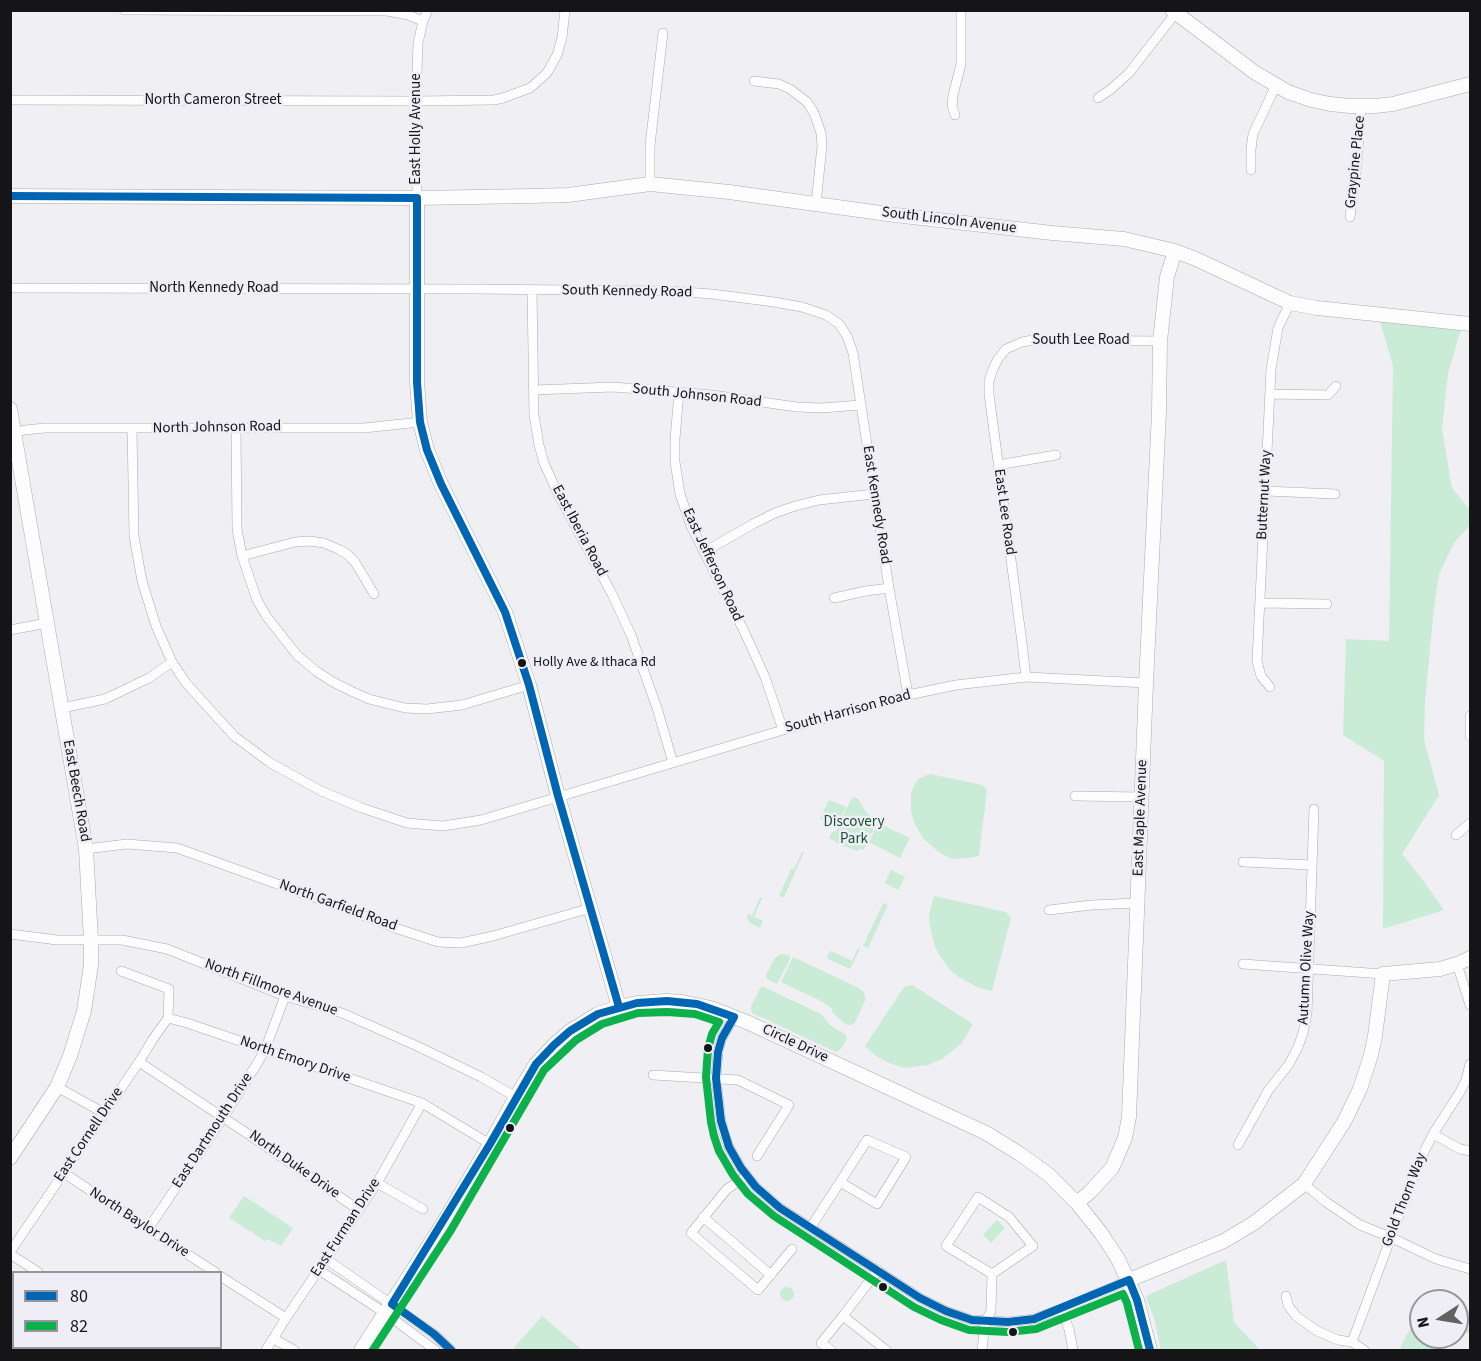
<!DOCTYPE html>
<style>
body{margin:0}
#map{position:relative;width:1481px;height:1361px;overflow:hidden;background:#f0eff3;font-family:"Source Sans 3",sans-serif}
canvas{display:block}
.frame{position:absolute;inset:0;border:12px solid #151417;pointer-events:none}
.legend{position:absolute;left:12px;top:1271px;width:210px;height:78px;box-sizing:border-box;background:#efedf5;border:2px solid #98969c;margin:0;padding:8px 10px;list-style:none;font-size:18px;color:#151417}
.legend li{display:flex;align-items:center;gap:12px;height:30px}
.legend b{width:30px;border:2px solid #98969c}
.north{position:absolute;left:1409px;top:1289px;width:60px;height:60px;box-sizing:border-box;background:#efedf5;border:2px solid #98969c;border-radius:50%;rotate:258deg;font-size:16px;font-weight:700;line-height:24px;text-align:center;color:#151417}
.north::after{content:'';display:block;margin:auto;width:21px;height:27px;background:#626164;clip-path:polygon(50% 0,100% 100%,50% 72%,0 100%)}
</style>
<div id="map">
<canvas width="1481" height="1361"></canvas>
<div class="frame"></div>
<ul class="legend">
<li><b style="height:8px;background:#0066b3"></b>80</li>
<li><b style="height:8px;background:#0db14b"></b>82</li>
</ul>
<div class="north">N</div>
</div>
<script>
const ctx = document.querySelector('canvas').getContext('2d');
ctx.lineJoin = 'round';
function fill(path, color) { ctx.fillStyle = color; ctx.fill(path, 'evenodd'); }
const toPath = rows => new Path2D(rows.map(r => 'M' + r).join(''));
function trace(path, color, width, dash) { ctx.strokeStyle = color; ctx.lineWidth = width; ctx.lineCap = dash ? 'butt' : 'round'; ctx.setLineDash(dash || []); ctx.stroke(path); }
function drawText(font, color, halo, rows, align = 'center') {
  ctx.font = font + ' "Source Sans 3",sans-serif'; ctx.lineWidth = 5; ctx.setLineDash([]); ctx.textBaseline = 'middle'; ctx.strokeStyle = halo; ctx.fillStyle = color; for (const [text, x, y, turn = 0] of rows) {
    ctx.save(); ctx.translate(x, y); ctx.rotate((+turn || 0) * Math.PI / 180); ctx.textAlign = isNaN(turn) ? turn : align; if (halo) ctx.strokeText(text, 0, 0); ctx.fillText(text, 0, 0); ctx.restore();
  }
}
fill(toPath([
 [1378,315,1463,323,1448,373,1442,429,1452,488,1470,510,1470,525,1454,543,1439,574,1434,607,1425,700,1424,740,1439,795,1402,854,1422,879,1444,910,1383,929,1384,761,1343,735,1346,639,1389,641,1393,366],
 [930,774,982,785,987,790,979,856,968,858,952,859,940,853,924,839,915,825,911,812,911,792,918,779],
 [854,797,858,799,866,812,877,821,864,850,861,849,857,851,839,844,829,838,832,832,836,831,851,799],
 [829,800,846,807,837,826,820,819],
 [878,823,910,838,900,858,869,842],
 [802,852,804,852,784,897,779,896,791,869,794,869],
 [891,870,905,877,898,890,885,883],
 [934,896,1006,912,1011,918,992,991,977,987,959,977,951,971,939,955,935,947,930,926,929,915],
 [760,897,762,898,754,917,763,921,760,928,750,923,747,917,748,914,752,916],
 [883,903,888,905,868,948,863,946],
 [858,948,860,949,850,969,828,959,827,956,831,951,852,961],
 [784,954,790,956,790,959,777,984,767,979,766,975,774,959,779,955],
 [793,957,859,988,863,991,865,996,865,1001,854,1024,850,1025,845,1024,832,1012,833,1010,823,1002,781,982],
 [912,985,973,1024,962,1043,942,1059,928,1065,905,1068,889,1063,876,1056,865,1046,904,987],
 [761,987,764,987,821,1014,830,1025,846,1035,847,1039,841,1049,836,1052,752,1013,751,1006],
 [244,1196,293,1228,281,1246,268,1239,265,1241,229,1218],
 [997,1220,1005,1228,991,1243,983,1235],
 [1226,1260,1234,1322,1260,1350,1161,1350,1154,1318,1146,1297,1148,1295],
 '780 1294a7 7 0 1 1 14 0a7 7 0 1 1-14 0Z',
 [1457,1305,1470,1312,1470,1333,1457,1333],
 [1421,1308,1421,1337,1454,1337,1445,1350,1404,1350,1400,1348],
 [542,1316,582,1350,512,1350]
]), '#caebd6');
const street = toPath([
 [124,10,387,11,408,15,423,21],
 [754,81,779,84,790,89,807,102,814,113,821,133,822,146,816,204],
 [1098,98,1110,90,1129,73,1178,10],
 [10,100,416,101,494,100,503,98,530,88,547,73,557,55,562,38,565,10],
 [955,115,952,106,953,95,961,64,961,10],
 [1251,170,1251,149,1253,134,1276,85],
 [650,184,650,145,663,33],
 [417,198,416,101,418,43,423,21,428,10],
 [1350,217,1357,163,1361,106],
 [10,288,473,289,671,291,712,294,774,302,802,307,826,315,839,324,847,336,853,353,889,588,908,695],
 [532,290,534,415,539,445,544,463,558,494,612,594,631,635,657,708,673,763],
 [534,390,613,387,712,395,797,407,822,408,860,405],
 [679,392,675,439,675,462,680,494,691,526,744,631,765,677,783,730],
 [1270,394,1328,395,1336,386],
 [236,428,237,529,242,556,257,600,267,617,297,655,316,671,333,682,351,691,369,699,405,708,427,709,462,705,529,685],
 [132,429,134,536,142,581,156,626,172,662,186,683,234,736,269,762,321,791,362,808,407,823,443,826,481,820,783,730,908,695,956,685,1026,677,1146,683],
 [14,433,25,430,45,428,364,428,420,422],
 [998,465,1056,455],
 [1266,491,1335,494],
 [704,552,753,524,775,513,795,506,819,500,874,494],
 [242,556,295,542,309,541,324,543,340,550,347,554,355,562,374,594],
 [834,598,866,591,889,588],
 [1260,603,1327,604],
 [10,630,47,623],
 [1026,677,1021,635,989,394,989,381,993,369,998,359,1006,349,1022,342,1033,340,1160,341],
 [1270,687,1261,676,1257,661,1271,369,1278,328,1290,303],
 [62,708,105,699,149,678,172,662],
 [1470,716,1470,736],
 [1075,796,1142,797],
 [1456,835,1470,823],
 [86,849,127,844,177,848,344,908,398,929,438,942,461,943,493,936,591,908],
 [1243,862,1312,865],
 [1049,910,1092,905,1137,903],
 [10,934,57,940,122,940,167,949,285,996,342,1013,417,1046,481,1077,516,1097],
 [1243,964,1383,974],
 [1457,964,1470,1005],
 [121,971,169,989,168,1018],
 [734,1017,722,1038,718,1052,716,1078,721,1121,724,1133,729,1147,741,1168,756,1187,780,1208,920,1298,946,1311,972,1320,1008,1322,1034,1319,1061,1309,1129,1280],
 [168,1018,187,1023,422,1103,490,1144],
 [139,1062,242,1130,359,1210],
 [653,1075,738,1080,789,1105,757,1156],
 [57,1087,104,1113],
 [1433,1134,1460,1149,1470,1151],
 [1238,1145,1268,1091,1289,1064,1298,1047,1303,1033,1307,1014,1314,809],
 [64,1173,148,1229,215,1272],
 [747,1176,727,1189,691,1233,758,1290,792,1249],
 [377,1183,423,1209],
 [1304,1184,1326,1202,1360,1225,1390,1237,1436,1259,1470,1269],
 [703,1217,771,1275],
 [811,1227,840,1182,867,1140,906,1157,877,1204,840,1182],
 [148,1229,223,1118,258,1062,265,1050,285,996],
 [10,1252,139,1062,153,1039,168,1018],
 [10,1254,38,1272],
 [326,1259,434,1334,451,1350],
 [319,1270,385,1313,435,1350],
 [220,1276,286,1318],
 [1286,1296,1288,1305,1296,1316,1317,1331,1338,1340,1352,1342,1364,1350],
 [1061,1309,1069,1329,1073,1350],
 [843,1316,886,1350],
 [274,1339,294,1350],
 [1352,1342,1419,1162,1433,1134,1460,1092,1466,1080,1470,1064],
 [145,1348,150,1350],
 [266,1350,286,1318,377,1183,422,1103],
 [831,1350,821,1343,843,1316,878,1270],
 [982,1350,985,1322,991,1311,992,1274,1033,1246,1009,1217,978,1197,946,1246,992,1274]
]);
const secondary = toPath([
 [1172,10,1254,72,1288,92,1311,100,1330,104,1350,106,1375,106,1393,104,1470,84],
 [10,196,417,198,530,196,568,195,650,184,729,192,895,215,1052,233,1124,239,1175,251,1196,259,1290,303,1317,308,1470,324],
 [417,198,417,382,420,422,427,450,441,484,505,612,529,685,558,796,619,1007],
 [10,409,86,849,91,940,91,965,84,1011,70,1056,57,1087,10,1158],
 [1077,1203,1090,1192,1112,1168,1125,1138,1129,1117,1146,683,1159,412,1160,341,1167,277,1175,251],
 [1129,1280,1224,1241,1254,1223,1304,1184,1344,1122,1360,1089,1371,1055,1375,1036,1383,974,1440,969,1457,964,1470,958],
 [361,1350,442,1225,490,1144,516,1097,536,1064,554,1045,570,1031,598,1014,619,1007,637,1003,667,1001,682,1002,711,1008,749,1023,986,1133,1020,1154,1049,1175,1077,1203,1101,1233,1118,1259,1137,1300,1150,1350]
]);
const primary = toPath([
 [10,1333,14,1335],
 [32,1348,37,1350]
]);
trace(street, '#ababae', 10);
trace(secondary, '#ababae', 15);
trace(primary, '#ababae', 16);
trace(street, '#fdfdfd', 9);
trace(secondary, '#fdfdfd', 14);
trace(primary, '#fdfdfd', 15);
trace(toPath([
 [10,196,417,198],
 [417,198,417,382,420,422,427,450,441,484,505,612,529,685,558,796,619,1007],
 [451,1350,434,1334,392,1304,490,1144,536,1064,554,1045,570,1031,598,1014,637,1003,667,1001,697,1004,734,1017,722,1038,718,1052,716,1078,721,1121,729,1147,741,1168,756,1187,780,1208,920,1298,946,1311,972,1320,1008,1322,1034,1319,1129,1280,1137,1300,1150,1350]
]), '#0066b3', 8);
trace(toPath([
 [373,1350,451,1230,544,1070,576,1040,602,1024,638,1013,667,1012,695,1014,719,1022,712,1034,708,1049,706,1077,711,1122,714,1136,719,1151,733,1175,748,1194,774,1216,914,1307,941,1320,969,1330,1008,1332,1036,1329,1123,1294,1127,1303,1139,1350]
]), '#0db14b', 8);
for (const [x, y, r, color] of [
 [522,663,5,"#151417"],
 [708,1048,5,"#151417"],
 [510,1128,5,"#151417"],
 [883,1287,5,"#151417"],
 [1013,1332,5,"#151417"]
]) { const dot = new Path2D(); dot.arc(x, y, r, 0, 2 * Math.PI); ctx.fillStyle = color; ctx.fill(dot); trace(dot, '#efedf5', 2); }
drawText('14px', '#151417', '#efedf5', [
 ["Holly Ave & Ithaca Rd",533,663]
], 'left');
drawText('15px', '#151417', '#efedf5', [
 ["North Cameron Street",213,101],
 ["East Holly Avenue",417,129,-90],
 ["Graypine Place",1356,162,-84],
 ["South Lincoln Avenue",949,221,7],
 ["North Kennedy Road",214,289],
 ["South Kennedy Road",627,292,1],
 ["South Lee Road",1081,341],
 ["South Johnson Road",697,396,6],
 ["North Johnson Road",217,428,-1],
 ["Butternut Way",1265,495,-87],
 ["East Kennedy Road",876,505,81],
 ["East Lee Road",1004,512,82],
 ["East Iberia Road",579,531,62],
 ["East Jefferson Road",712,565,65],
 ["South Harrison Road",848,712,-15],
 ["East Beech Road",76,791,80],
 ["East Maple Avenue",1141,818,-88],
 ["North Garfield Road",338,906,20],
 ["Autumn Olive Way",1307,968,-87],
 ["North Fillmore Avenue",271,988,20],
 ["Circle Drive",795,1044,25],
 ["North Emory Drive",295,1060,19],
 ["East Dartmouth Drive",213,1131,-57],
 ["East Cornell Drive",89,1135,-56],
 ["North Duke Drive",294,1165,35],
 ["Gold Thorn Way",1405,1200,-69],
 ["North Baylor Drive",139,1223,33],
 ["East Furman Drive",346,1228,-57]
]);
drawText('15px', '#165331', '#efedf5', [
 ["Discovery",854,823],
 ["Park",854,840]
]);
</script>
